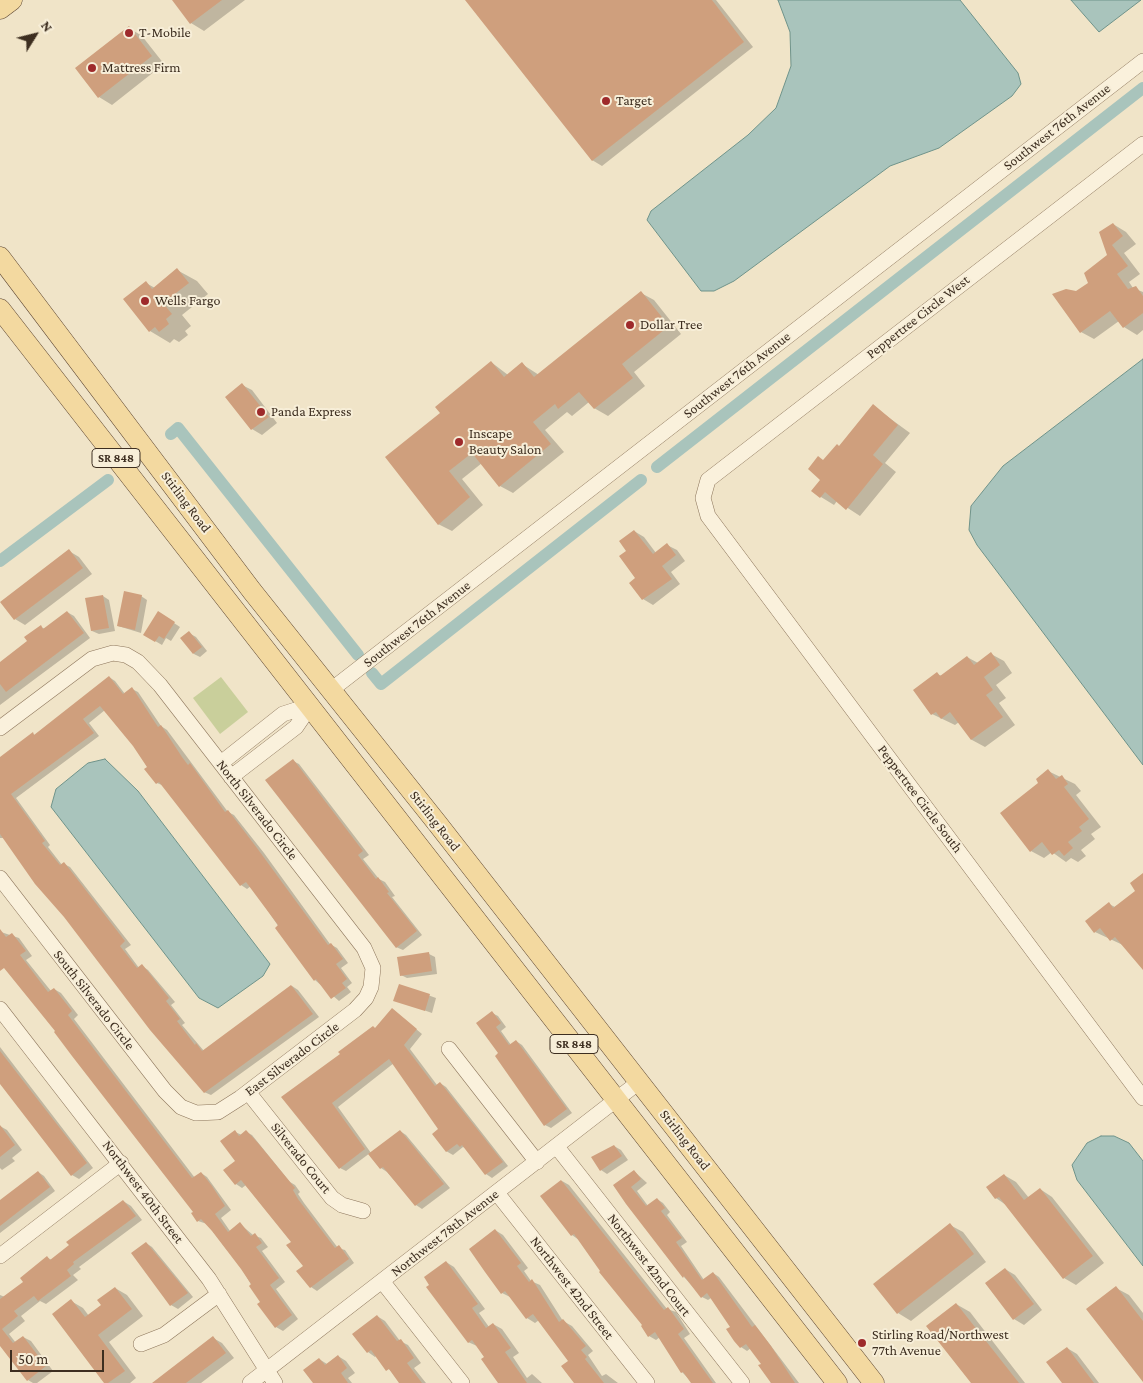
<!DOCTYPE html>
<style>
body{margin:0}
#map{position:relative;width:1143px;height:1383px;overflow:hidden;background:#f0e4c8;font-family:"Crimson Pro",serif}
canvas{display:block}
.north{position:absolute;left:10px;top:10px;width:50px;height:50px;-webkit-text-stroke:4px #f7eed8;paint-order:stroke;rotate:54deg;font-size:14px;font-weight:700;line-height:20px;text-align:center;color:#3d2e20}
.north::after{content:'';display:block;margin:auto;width:18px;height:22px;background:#3d2e20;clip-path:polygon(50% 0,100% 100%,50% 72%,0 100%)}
.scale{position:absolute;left:10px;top:1350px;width:94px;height:22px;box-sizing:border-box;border:2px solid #3d2e20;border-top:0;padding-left:6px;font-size:15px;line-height:18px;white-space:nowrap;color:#3d2e20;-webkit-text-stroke:4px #f7eed8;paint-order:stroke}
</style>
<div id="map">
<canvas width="1143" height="1383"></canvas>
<div class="north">N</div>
<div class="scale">50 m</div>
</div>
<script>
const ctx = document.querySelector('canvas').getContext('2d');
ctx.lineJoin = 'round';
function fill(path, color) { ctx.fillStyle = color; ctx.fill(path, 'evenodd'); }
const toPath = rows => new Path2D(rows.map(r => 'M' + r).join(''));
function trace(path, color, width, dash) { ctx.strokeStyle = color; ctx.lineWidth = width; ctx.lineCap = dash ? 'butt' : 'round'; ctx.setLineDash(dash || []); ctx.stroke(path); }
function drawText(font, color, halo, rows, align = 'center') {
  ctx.font = font + ' "Crimson Pro",serif'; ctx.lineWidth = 4; ctx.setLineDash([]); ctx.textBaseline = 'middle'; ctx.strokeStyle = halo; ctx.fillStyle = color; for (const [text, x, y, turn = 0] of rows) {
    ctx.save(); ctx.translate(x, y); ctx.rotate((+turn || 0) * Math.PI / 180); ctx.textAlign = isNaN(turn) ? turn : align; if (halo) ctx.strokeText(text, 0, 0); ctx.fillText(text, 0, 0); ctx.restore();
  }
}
fill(toPath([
 [221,677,248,712,220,734,193,698]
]), '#c9cf9b');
const water = toPath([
 [778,0,960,0,1018,73,1021,84,1012,96,939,148,890,166,734,281,714,291,701,291,647,220,651,211,748,135,776,108,791,66,790,32,778,0],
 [1071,0,1141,0,1099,32,1071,0],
 [1143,359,1143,765,977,545,969,530,971,506,1003,466,1143,359],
 [105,759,138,791,270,964,263,976,218,1008,199,998,51,807,56,789,88,763,105,759],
 [1101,1136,1114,1136,1129,1143,1143,1161,1143,1266,1077,1180,1072,1165,1087,1143,1101,1136]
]);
fill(water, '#a9c4bc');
trace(water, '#6f938a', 1);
fill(toPath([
 [173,0,245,0,204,31,191,23],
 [467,0,716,0,753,47,602,166,592,160],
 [129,28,142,36,164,64,112,105,99,97,77,68],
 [1113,224,1126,232,1136,244,1124,253,1140,274,1129,282,1133,288,1143,292,1143,330,1137,335,1124,327,1119,321,1094,339,1081,332,1076,293,1089,283,1109,255],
 [177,270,197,281,208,294,182,315,191,326,185,331,188,335,179,342,174,339,170,343,150,331,124,299,146,283,155,288],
 [641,293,654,300,681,334,634,372,645,386,608,416,594,408,589,402,572,416,567,412,545,430,564,452,513,493,500,486,482,463,462,479,483,505,452,531,438,524,442,413,491,362,508,375,522,364,539,375],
 [242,385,252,390,277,423,262,435,252,429,227,397],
 [873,406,910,433,885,463,896,472,860,516,837,501,834,505,821,497,822,480,839,447],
 [634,531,644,537,656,553,667,545,677,550,685,561,671,572,680,584,653,605,643,599,631,583,637,578,628,551],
 [69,551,79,557,92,574,25,625,15,619],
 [103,596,109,600,115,631,99,634,92,631],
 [141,596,147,600,141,633,118,626],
 [67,612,74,616,90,638,0,705,0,664,29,641,41,627,45,629],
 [159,613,180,627,171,641,166,638,162,645,145,635],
 [189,633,196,637,207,651,200,657,194,654],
 [991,654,1004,661,1012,673,996,685,1006,698,999,703,1015,725,985,747,972,740,959,722,955,725,932,714,937,674,942,676,967,657,978,663],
 [109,677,115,681,125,694,132,689,138,692,161,726,167,730,228,812,234,815,264,853,330,944,337,948,348,963,341,968,352,983,347,987,351,992,339,1001,315,980,251,886,247,889,241,885,164,786,157,783,134,745,105,710,89,723,99,736,16,798,50,845,48,847,62,865,64,864,70,867,131,945,125,949,139,968,142,966,148,970,175,1002,171,1005,185,1023,182,1025,204,1051,292,986,298,990,319,1017,211,1095,204,1092,4,838,0,838,0,758,33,734,35,735],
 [293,761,299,764,369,855,363,859,379,879,385,882,395,896,392,897,422,935,403,950,396,947],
 [1048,771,1075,784,1081,791,1076,795,1101,827,1091,834,1095,839,1081,850,1086,856,1078,862,1071,858,1066,862,1052,852,1044,858,1031,851,1040,783],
 [1143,875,1143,965,1125,946,1095,932,1109,904,1115,907,1137,891],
 [1,932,19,938,32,956,26,960,51,991,54,989,61,993,78,1015,74,1019,195,1178,201,1173,207,1177,231,1210,221,1218,230,1231,240,1224,253,1235,261,1238,268,1247,262,1251,285,1282,276,1289,298,1319,283,1331,276,1327,242,1269,207,1224,198,1221,195,1212,57,1031,0,960],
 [429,954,435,957,437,974,407,978,401,975],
 [400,985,436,998,432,1013,395,1000],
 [492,1013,498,1016,506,1027,501,1031,511,1045,516,1041,522,1045,572,1113,551,1128,545,1125,500,1053],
 [398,1014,422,1034,410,1049,437,1085,440,1083,446,1087,508,1166,492,1178,486,1174,467,1149,463,1147,453,1155,446,1151,440,1129,394,1063,338,1107,371,1153,400,1131,406,1135,450,1188,422,1209,416,1205,387,1172,381,1168,370,1153,346,1171,340,1168,283,1097],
 [0,1047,93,1168,79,1179,72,1175,0,1082],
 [0,1126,7,1130,22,1150,12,1158,15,1161,2,1170,0,1168],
 [235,1132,242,1135,246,1132,252,1135,290,1182,295,1185,300,1192,298,1194,304,1203,338,1248,345,1250,354,1263,317,1291,311,1287,304,1267,292,1242,246,1185,242,1188,236,1184],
 [614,1146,621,1150,628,1160,607,1174,601,1170],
 [634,1171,647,1183,637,1191,648,1206,657,1199,663,1203,670,1212,667,1215,687,1242,681,1246,704,1280,713,1273,719,1277,799,1383,771,1383,763,1364,751,1348,747,1351,741,1347,731,1327,711,1298,708,1300,702,1297,684,1277,614,1186],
 [38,1172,44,1176,55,1191,0,1233,0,1201],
 [1004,1175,1016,1182,1029,1198,1040,1189,1052,1197,1104,1263,1076,1285,1064,1278,1006,1205,996,1198],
 [562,1181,569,1185,667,1309,676,1312,690,1334,684,1338,716,1383,693,1383,682,1372,660,1337,656,1340,649,1336,644,1325,579,1240,572,1235],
 [123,1201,131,1206,142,1220,79,1267,81,1269,73,1275,78,1280,46,1304,40,1301,21,1316,25,1321,9,1334,16,1343,23,1337,31,1341,53,1371,37,1383,33,1383,28,1380,0,1345,0,1295,5,1297,25,1282,48,1258,52,1260],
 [950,1225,963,1232,986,1262,911,1321,898,1313],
 [495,1230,503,1235,528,1268,524,1271,531,1281,540,1285,563,1321,572,1326,593,1351,588,1355,602,1376,606,1374,618,1383,575,1383,570,1361,539,1320,535,1323,527,1318,510,1297,502,1293],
 [146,1243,152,1247,193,1297,178,1309,171,1305,133,1254],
 [446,1262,454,1267,485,1309,479,1313,489,1327,493,1324,502,1329,519,1353,513,1357,527,1378,532,1374,542,1383,501,1383,486,1358,477,1346,468,1342],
 [1005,1269,1015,1275,1042,1310,1024,1325,1014,1319,986,1284],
 [115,1288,127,1295,143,1316,109,1342,136,1378,130,1383,105,1383,71,1301,83,1308,89,1316,102,1305],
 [1116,1288,1129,1295,1143,1313,1143,1378],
 [956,1304,970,1312,1025,1383,972,1383],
 [377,1316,385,1321,400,1341,408,1345,421,1363,414,1368,426,1383,401,1383,377,1355,375,1357,368,1352],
 [213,1338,222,1343,234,1358,201,1383,154,1383],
 [1067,1348,1077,1354,1099,1383,1063,1383],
 [338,1356,346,1361,355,1373,348,1378,352,1383,315,1383,319,1359,327,1364]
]), '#0003');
trace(toPath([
 [171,434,178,428,358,655],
 [657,467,1143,88],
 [0,561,108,480],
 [372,673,381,684,641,480]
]), '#a9c4bc', 12);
fill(toPath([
 [172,0,222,0,190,24],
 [465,0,712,0,744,42,592,161],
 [129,26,152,56,98,98,75,68],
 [1113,223,1123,236,1112,245,1128,266,1117,274,1128,289,1136,286,1143,296,1143,313,1123,328,1110,311,1080,333,1052,294,1066,289,1076,291,1088,283,1084,273,1107,255,1099,232],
 [177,268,189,283,163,303,172,314,166,319,169,324,159,332,155,327,149,332,123,299,146,281,152,289],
 [641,291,669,326,622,364,633,378,594,409,579,392,558,409,555,404,533,422,551,444,499,487,472,453,449,471,470,497,438,525,385,457,440,413,435,407,491,361,504,377,522,362,534,377],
 [242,383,269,417,251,430,225,397],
 [873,404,898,425,873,455,883,464,846,510,825,492,820,498,811,491,820,480,808,469,818,456,823,460,837,444,839,446],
 [634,530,653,554,667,543,676,555,662,566,672,579,642,600,629,583,635,578,619,556,626,551,619,541],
 [69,549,83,568,14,620,0,602],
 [124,591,142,595,135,630,117,626],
 [103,595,109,628,91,631,85,598],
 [67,611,84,633,6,692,0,684,0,662,27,641,24,637,41,625,43,629],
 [158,611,175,622,164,639,159,636,155,642,143,635],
 [189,631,202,647,193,654,180,638],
 [991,652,1000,665,984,677,993,690,986,695,1003,717,971,740,950,712,941,719,936,712,931,715,913,690,937,672,940,676,967,656,974,665],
 [109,676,123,694,132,687,158,727,161,725,182,757,188,765,190,763,225,812,228,810,257,848,328,945,331,943,343,959,336,964,347,979,342,983,346,988,331,999,316,979,314,981,275,928,278,925,246,882,240,886,159,782,156,784,144,769,147,767,133,746,100,706,83,719,94,733,11,794,45,841,42,843,60,865,64,862,125,941,120,946,137,968,142,964,169,998,166,1001,180,1019,177,1021,195,1045,196,1043,202,1051,291,985,313,1014,204,1093,150,1030,64,917,35,884,0,834,0,757,33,732,34,735],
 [293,759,363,851,358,855,376,879,378,877,389,892,387,893,417,931,396,948,265,780],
 [1048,769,1056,779,1062,775,1068,784,1064,787,1089,819,1079,827,1082,831,1068,842,1073,848,1064,856,1059,850,1052,855,1042,842,1030,852,1000,813,1038,783,1036,779],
 [1143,873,1143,970,1115,937,1110,941,1100,928,1094,933,1085,921,1109,902,1113,908,1135,891,1130,883],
 [0,929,6,937,12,933,26,951,20,955,48,992,54,988,72,1011,68,1015,192,1178,201,1172,212,1186,225,1206,215,1214,228,1232,240,1222,251,1236,255,1233,262,1243,256,1247,279,1278,270,1285,292,1315,275,1328,257,1304,260,1302,249,1286,251,1284,241,1269,212,1231,201,1219,197,1222,191,1213,193,1212,72,1056,54,1032,55,1031,4,968,0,971],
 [429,952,432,971,400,976,397,957],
 [399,984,430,994,425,1011,393,1001],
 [392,1008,417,1029,404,1045,435,1086,440,1082,503,1162,485,1175,462,1145,460,1147,457,1144,446,1152,432,1134,438,1129,389,1059,332,1103,365,1149,339,1169,281,1097,340,1054,338,1052,373,1026,375,1028],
 [492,1011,501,1023,496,1027,509,1045,516,1040,567,1109,544,1126,495,1056,498,1053,476,1023],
 [0,1051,87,1163,71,1176,0,1084],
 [0,1125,15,1145,0,1157],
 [235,1130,239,1136,246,1130,258,1143,295,1188,293,1190,298,1199,335,1248,339,1245,349,1259,310,1288,296,1271,303,1266,286,1245,291,1242,241,1180,235,1185,223,1170,235,1161,220,1141],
 [400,1130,444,1184,415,1206,383,1167,380,1169,368,1154],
 [614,1145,622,1156,600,1171,591,1157],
 [634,1170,641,1179,631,1187,646,1206,657,1198,665,1208,661,1211,682,1238,676,1242,702,1280,713,1272,752,1327,755,1325,771,1346,795,1383,771,1383,758,1365,761,1364,746,1344,740,1348,734,1341,726,1329,730,1327,707,1293,701,1298,684,1276,683,1278,626,1204,613,1185],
 [38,1171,50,1187,0,1226,0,1200],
 [1004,1174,1024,1200,1040,1188,1093,1256,1063,1279,999,1197,995,1199,986,1187],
 [561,1180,664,1310,668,1307,684,1329,678,1334,713,1383,691,1383,683,1372,681,1373,655,1332,648,1337,641,1326,642,1325,599,1272,600,1271,574,1234,571,1236,540,1196],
 [123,1200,136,1216,73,1262,74,1264,67,1270,71,1276,38,1301,34,1296,14,1311,18,1316,2,1329,13,1343,23,1336,46,1366,27,1381,0,1346,0,1299,23,1282,20,1278,47,1256,50,1260,69,1245,66,1242],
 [950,1223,974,1254,897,1314,873,1284],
 [495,1229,521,1263,517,1266,529,1282,532,1279,559,1322,563,1319,586,1346,581,1350,587,1357,585,1359,604,1383,574,1383,561,1366,568,1361,533,1314,526,1319,505,1291,501,1294,485,1272,469,1249],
 [146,1242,188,1293,170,1306,131,1253],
 [446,1261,478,1304,472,1308,486,1328,493,1323,511,1348,505,1352,527,1383,498,1383,481,1359,484,1357,472,1340,468,1343,426,1287,429,1285,424,1277],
 [1005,1268,1034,1304,1013,1320,985,1283],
 [1116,1286,1143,1321,1143,1382,1086,1309],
 [115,1287,132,1309,98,1335,125,1371,108,1383,104,1383,52,1314,71,1299,85,1317,101,1305,97,1300],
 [956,1303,1019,1383,971,1383,926,1326],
 [377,1315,397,1341,401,1339,414,1358,407,1363,422,1383,399,1383,389,1369,386,1371,371,1350,367,1353,352,1334],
 [213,1336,226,1353,186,1383,152,1383],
 [1067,1347,1094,1383,1062,1383,1046,1362],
 [338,1355,347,1368,341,1373,348,1383,313,1383,303,1370,319,1358,325,1365]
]), '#cf9f7d');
const minor = toPath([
 [1143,144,708,480,703,498,708,516,1143,1098],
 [331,690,1143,61],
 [0,728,92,659,113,653,126,655,138,662,160,685,364,948,373,968,371,987,366,998,355,1010,240,1098,218,1112,196,1113,181,1107,165,1091,0,878],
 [221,763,283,714,311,705],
 [231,777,296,727,311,705],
 [0,1009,209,1279,275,1383],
 [449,1049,537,1162],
 [248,1092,332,1198,342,1205,363,1211],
 [557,1147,742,1383],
 [497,1193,647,1383],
 [0,1256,121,1163],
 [382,1281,462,1383],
 [141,1344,164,1335,219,1294],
 [250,1383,639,1082]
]);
const major = toPath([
 [0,9,12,0],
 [0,257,252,591,437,823,874,1383],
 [0,309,837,1383]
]);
trace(minor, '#8d765c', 16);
trace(major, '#5b4430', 21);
trace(minor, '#faf1dc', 15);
trace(major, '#f3d9a0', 20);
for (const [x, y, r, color] of [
 [129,33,5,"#9e2a2b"],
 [92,68,5,"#9e2a2b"],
 [606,101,5,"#9e2a2b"],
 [145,301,5,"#9e2a2b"],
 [630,325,5,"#9e2a2b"],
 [261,412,5,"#9e2a2b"],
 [459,442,5,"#9e2a2b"],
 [862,1343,5,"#9e2a2b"]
]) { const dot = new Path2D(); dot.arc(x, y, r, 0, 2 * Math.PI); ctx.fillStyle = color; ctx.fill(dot); trace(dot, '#f7eed8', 2); }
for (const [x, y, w] of [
 [116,458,48],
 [574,1044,48]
]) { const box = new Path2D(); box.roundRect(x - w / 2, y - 9.5, w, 19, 4); ctx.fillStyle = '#f7eed8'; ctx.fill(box); trace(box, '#3d2e20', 1); }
drawText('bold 12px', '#3d2e20', null, [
 ["SR 848",116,458],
 ["SR 848",574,1044]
]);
drawText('14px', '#3d2e20', '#f7eed8', [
 ["T-Mobile",139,33],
 ["Mattress Firm",102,68],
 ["Target",616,101],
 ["Wells Fargo",155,301],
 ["Dollar Tree",640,325],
 ["Panda Express",271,412],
 ["Inscape",469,434],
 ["Beauty Salon",469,450],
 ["Stirling Road/Northwest",872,1335],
 ["77th Avenue",872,1351]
], 'left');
drawText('14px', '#3d2e20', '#f7eed8', [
 ["Southwest 76th Avenue",1057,127,-38],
 ["Peppertree Circle West",918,317,-38],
 ["Southwest 76th Avenue",737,375,-38],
 ["Stirling Road",186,502,53],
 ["Southwest 76th Avenue",417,624,-38],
 ["Peppertree Circle South",920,799,53],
 ["North Silverado Circle",257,810,52],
 ["Stirling Road",435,821,52],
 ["South Silverado Circle",94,1000,52],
 ["East Silverado Circle",292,1059,-37],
 ["Stirling Road",685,1140,52],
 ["Silverado Court",301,1158,51],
 ["Northwest 40th Street",143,1192,53],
 ["Northwest 78th Avenue",445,1233,-38],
 ["Northwest 42nd Court",649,1265,52],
 ["Northwest 42nd Street",572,1288,52]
]);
</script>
